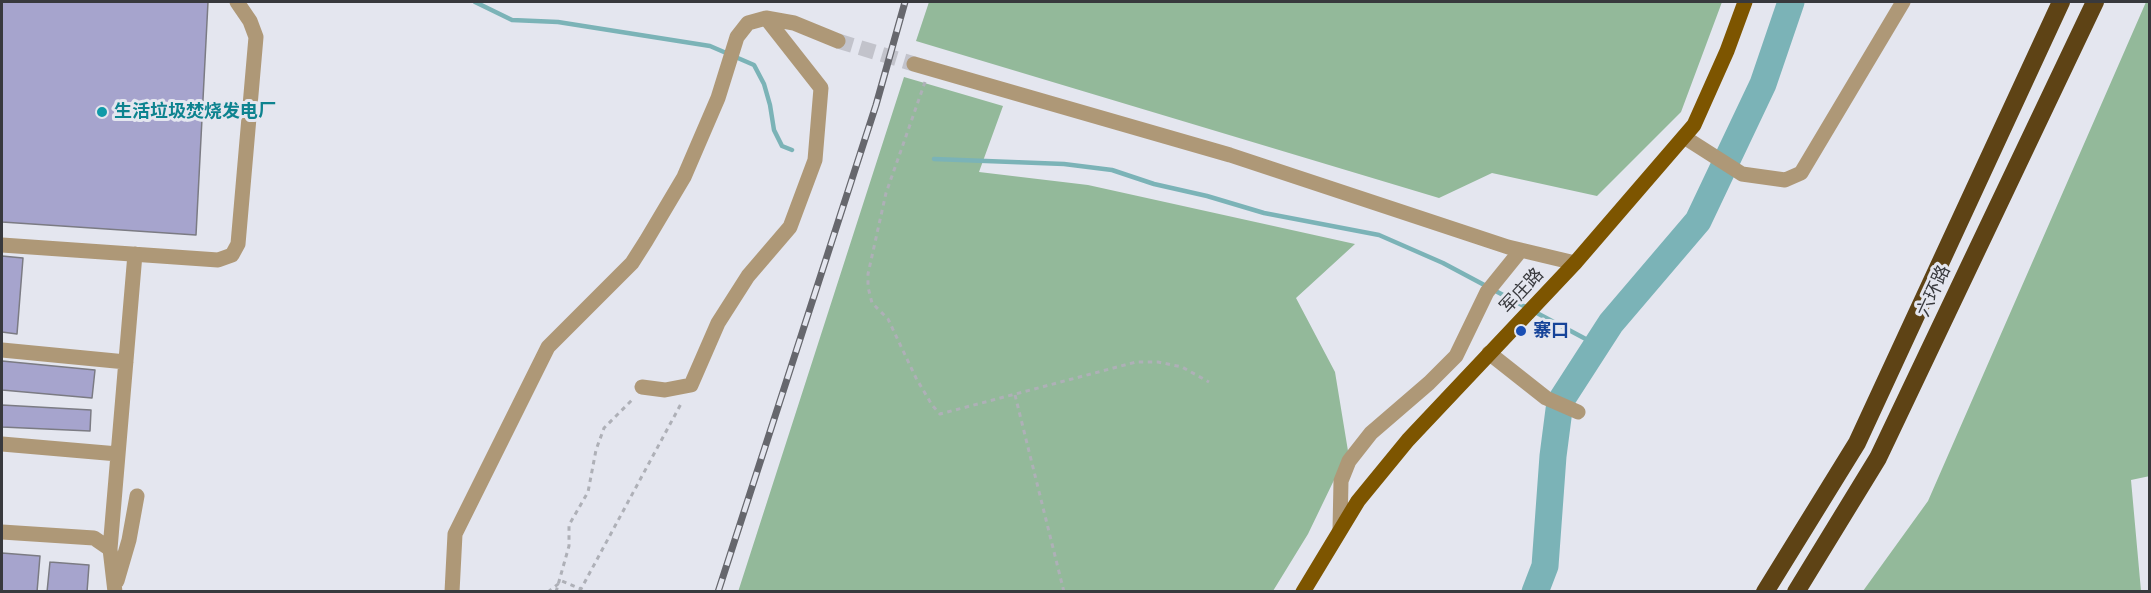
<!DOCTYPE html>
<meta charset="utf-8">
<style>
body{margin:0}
#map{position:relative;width:2151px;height:593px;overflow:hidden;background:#e4e6ef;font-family:Figtree,sans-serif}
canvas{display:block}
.frame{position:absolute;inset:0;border:3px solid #38393d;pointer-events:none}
</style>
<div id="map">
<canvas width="2151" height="593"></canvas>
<div class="frame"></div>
</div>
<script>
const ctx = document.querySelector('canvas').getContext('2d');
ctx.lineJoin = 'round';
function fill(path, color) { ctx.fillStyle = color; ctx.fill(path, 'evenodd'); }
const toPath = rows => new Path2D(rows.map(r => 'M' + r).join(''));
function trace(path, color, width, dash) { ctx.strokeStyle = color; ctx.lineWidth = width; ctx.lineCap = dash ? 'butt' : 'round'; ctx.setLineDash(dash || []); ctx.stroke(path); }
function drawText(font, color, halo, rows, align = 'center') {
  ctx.font = font + ' Figtree,"Noto Sans SC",sans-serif'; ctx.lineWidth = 6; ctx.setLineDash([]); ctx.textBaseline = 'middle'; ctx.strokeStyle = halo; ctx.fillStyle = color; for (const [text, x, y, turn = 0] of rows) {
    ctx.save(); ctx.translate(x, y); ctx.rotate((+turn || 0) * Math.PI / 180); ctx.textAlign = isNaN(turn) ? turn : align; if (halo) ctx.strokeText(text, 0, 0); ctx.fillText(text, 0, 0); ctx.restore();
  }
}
fill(toPath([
 [929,2,1722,2,1681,112,1597,196,1492,173,1439,198,916,41],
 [2146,2,2150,2,2150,476,2131,480,2141,591,1863,591,1928,501],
 [904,77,1003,106,979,172,1088,185,1355,244,1296,298,1335,372,1348,451,1308,534,1273,591,738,592]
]), '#93b99a');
trace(toPath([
 [475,2,512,20,558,22,710,46,754,65,764,84,770,105,774,130,782,146,792,150],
 [934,159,1064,164,1112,170,1154,184,1207,196,1264,213,1379,235,1443,263,1597,345]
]), '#7bb3b7', 4.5);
trace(toPath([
 [1535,592,1545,566,1553,456,1560,402,1611,323,1698,221,1763,84,1791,2]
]), '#7bb3b7', 27);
const building = toPath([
 [2,2,208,2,196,235,2,222,2,2],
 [2,256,23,258,17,334,2,332,2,256],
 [2,361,95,370,92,398,2,390,2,361],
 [2,405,91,410,90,431,2,427,2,405],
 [2,553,40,556,37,592,2,592,2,553],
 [50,562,89,565,87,592,47,592,50,562]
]);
fill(building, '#a6a4cd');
trace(building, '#7b7b83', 1.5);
trace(toPath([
 [838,41,914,64]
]), '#c2c3cb', 15, [15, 8]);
trace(toPath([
 [925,82,886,193,868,274,868,287,872,303,888,319,916,378,932,405,940,414,1136,362,1158,362,1182,367,1209,382],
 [1015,395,1064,592],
 [548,592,562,581,581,589,682,402],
 [556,592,569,546,569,525,588,492,596,450,604,428,634,398]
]), '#aeb0b7', 3, [4.5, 4.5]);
trace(toPath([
 [914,64,1230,155,1508,247,1575,263],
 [1684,137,1742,174,1785,180,1801,173,1903,2],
 [2,245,218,260,232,255,238,244,256,37,250,21,237,2],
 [2,350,126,362],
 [1489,353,1546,398,1578,412],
 [642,387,665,390,691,385,718,323,748,276,790,227,815,160,821,88,766,18],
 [2,444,118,454],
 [1340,530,1341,481,1349,461,1371,433,1429,383,1456,356,1487,292,1521,250],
 [2,532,94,538,110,549,115,592],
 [110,549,135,254],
 [117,581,129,540,137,496],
 [452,592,455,534,548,347,632,263,646,241,684,177,718,98,737,37,748,23,766,18,794,23,838,41]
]), '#ae9877', 15);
trace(toPath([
 [1303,592,1358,501,1408,440,1575,263,1694,125,1727,51,1745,2]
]), '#7d5500', 15);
trace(toPath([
 [1765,592,1857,443,2061,2],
 [1796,592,1878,458,2095,2]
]), '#5e4315', 18);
const rail = toPath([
 [718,592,876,105,905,2]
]);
trace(rail, '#66676d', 7);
trace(rail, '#e4e6ef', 4.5, [14]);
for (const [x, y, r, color] of [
 [102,112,6,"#0f9aa8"],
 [1521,331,6,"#1a4fb4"]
]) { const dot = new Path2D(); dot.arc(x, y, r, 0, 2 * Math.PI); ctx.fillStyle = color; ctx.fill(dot); trace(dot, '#e4e6ef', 2); }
drawText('bold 18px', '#0d838f', '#e4e6ef', [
 ["生活垃圾焚烧发电厂",114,112]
], 'left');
drawText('18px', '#38393d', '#e4e6ef', [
 ["军庄路",1522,291,-47],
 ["六环路",1934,291,-65]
]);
drawText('bold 18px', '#164399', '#e4e6ef', [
 ["寨口",1533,331]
], 'left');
</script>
